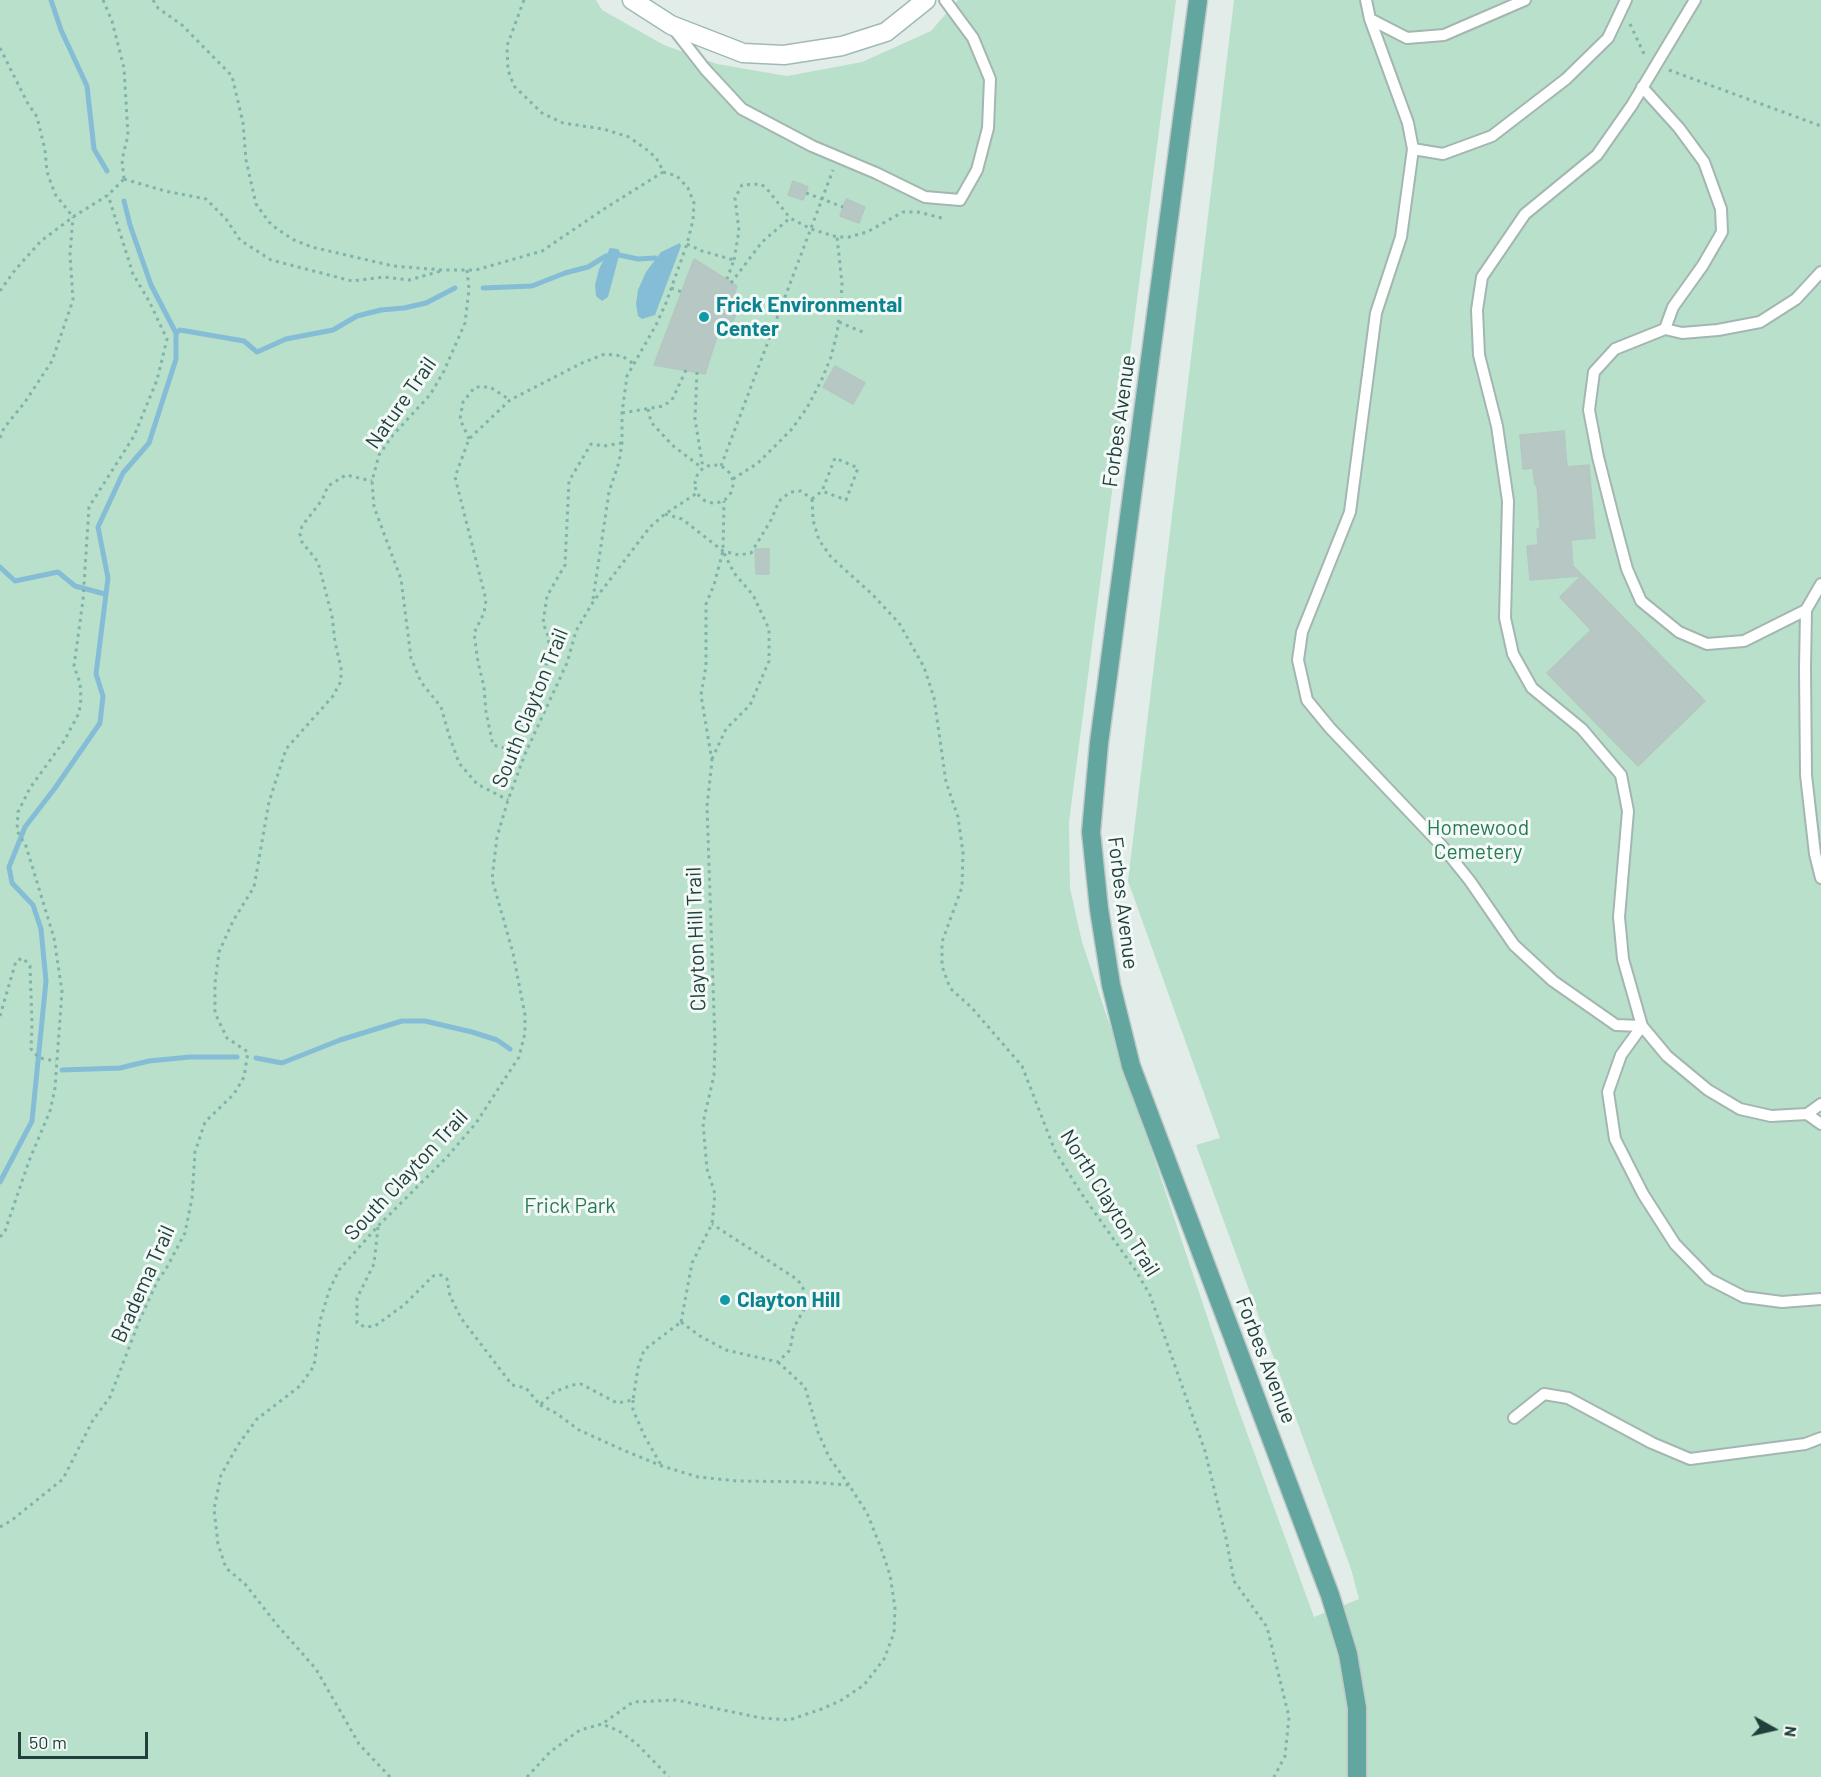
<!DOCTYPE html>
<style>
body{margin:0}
#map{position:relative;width:1821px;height:1777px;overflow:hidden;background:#e2edea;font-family:Barlow,sans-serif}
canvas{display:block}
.north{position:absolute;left:1743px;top:1699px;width:60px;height:60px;-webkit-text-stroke:4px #f3f9f7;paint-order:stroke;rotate:98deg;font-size:16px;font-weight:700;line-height:24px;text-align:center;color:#21403c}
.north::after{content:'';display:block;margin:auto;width:21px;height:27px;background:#21403c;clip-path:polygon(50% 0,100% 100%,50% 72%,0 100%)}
.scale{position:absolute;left:18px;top:1732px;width:130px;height:27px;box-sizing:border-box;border:3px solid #21403c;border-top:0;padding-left:8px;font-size:18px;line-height:21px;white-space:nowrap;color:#21403c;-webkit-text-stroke:4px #f3f9f7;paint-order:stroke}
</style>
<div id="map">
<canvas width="1821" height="1777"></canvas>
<div class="north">N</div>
<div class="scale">50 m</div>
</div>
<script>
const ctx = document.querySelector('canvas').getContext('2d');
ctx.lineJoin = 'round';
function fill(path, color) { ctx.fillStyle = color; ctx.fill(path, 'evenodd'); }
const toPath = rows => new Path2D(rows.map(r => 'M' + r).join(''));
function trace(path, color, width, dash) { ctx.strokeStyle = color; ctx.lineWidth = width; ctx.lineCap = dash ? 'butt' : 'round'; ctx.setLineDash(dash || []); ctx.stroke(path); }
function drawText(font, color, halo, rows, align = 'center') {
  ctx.font = font + ' Barlow,sans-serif'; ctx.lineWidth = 6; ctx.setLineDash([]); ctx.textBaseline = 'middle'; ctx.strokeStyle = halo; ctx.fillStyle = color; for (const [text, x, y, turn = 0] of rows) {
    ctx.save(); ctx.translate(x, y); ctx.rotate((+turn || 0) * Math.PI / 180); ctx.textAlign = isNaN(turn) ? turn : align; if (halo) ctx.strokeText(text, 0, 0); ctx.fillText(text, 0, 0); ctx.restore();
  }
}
fill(toPath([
 [0,0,596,0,602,10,664,45,717,64,787,76,862,62,931,31,958,0,1176,0,1069,822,1070,888,1082,942,1235,1400,1314,1617,1359,1599,1351,1569,1196,1145,1220,1138,1128,881,1234,0,1821,0,1821,1777,0,1777]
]), '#b9e0ca');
fill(toPath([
 [680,243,681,246,655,315,642,319,638,316,636,304,638,290,646,272,661,252],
 [610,248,618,249,620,252,608,297,602,301,596,296,595,285,599,269]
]), '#86bdd6');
trace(toPath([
 [51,0,61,30,87,86,94,149,107,171],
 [483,288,532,286,565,273,588,267,606,256,619,255,638,259,655,258],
 [176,333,180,330,244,341,257,352,286,339,333,330,357,316,381,310,404,308,426,303,455,288],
 [0,567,15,581,58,572,75,586,105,594],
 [256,1058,282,1063,340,1040,402,1021,425,1021,472,1032,497,1040,510,1049],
 [62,1070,120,1068,149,1061,190,1057,237,1057],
 [0,1182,32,1121,46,981,41,929,33,905,12,883,9,867,25,827,55,788,100,723,103,696,96,674,108,578,98,527,123,473,149,443,176,359,176,333,151,285,130,225,124,201]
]), '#86bdd6', 5);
const building = toPath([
 [793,181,808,187,803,200,788,195,793,181],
 [846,199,865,207,859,223,840,216,846,199],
 [694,259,737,286,734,295,741,299,732,325,722,321,705,374,654,365,694,259],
 [835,366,865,383,853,404,823,387,835,366],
 [1564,431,1567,467,1589,465,1595,538,1571,540,1573,566,1705,701,1638,766,1547,673,1591,630,1560,597,1581,576,1530,580,1527,546,1538,545,1537,529,1540,529,1537,485,1535,485,1533,468,1523,469,1520,435,1564,431],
 [755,549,769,549,769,574,756,574,755,549]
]);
fill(building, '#b7c8c4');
trace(building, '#b4c7c2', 1.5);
const lane = toPath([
 [1366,0,1370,19,1408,123,1413,149,1401,237,1376,313,1350,512,1302,632,1298,660,1307,700,1330,728,1442,846,1470,881,1514,945,1553,981,1616,1025,1642,1026],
 [1695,0,1632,105,1597,155,1525,214,1482,277,1477,310,1479,355,1497,426,1508,501,1505,618,1513,654,1532,688,1582,729,1621,775,1628,811,1619,917,1623,959,1642,1026,1667,1056,1708,1090,1740,1109,1771,1116,1807,1114,1821,1124],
 [1370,19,1407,38,1444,35,1525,0],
 [673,28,705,69,742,109,812,146,876,173,925,197,960,200,977,170,988,128,990,79,973,38,945,0],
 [1642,87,1679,128,1704,162,1721,209,1722,232,1703,265,1673,307,1665,329],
 [1413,149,1443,154,1492,136,1566,79,1608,38,1626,0],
 [1821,584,1806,610,1805,669,1806,775,1815,854,1821,878],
 [1806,610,1744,641,1707,644,1679,632,1641,601,1627,569,1614,520,1598,457,1589,410,1594,372,1615,349,1665,329,1682,333,1718,330,1760,322,1796,299,1821,272],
 [1642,1026,1621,1055,1608,1092,1615,1139,1643,1194,1675,1244,1709,1279,1744,1297,1782,1302,1821,1299],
 [1807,1114,1821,1104],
 [1514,1418,1544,1394,1568,1398,1652,1443,1690,1459,1805,1444,1821,1438]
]);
const secondary = toPath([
 [632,0,671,25,743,53,784,55,842,46,886,32,926,0]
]);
const primary = toPath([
 [1198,0,1099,743,1091,832,1099,909,1111,985,1131,1066,1330,1595,1348,1654,1357,1708,1357,1777]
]);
trace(lane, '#a4b6b2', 14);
trace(secondary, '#9fbab5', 21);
trace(primary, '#c1cac8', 21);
trace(toPath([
 [103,0,112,21,124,68,128,135,122,160,124,179],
 [153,0,158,8,182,25,232,76,243,123,246,160,256,204,269,222,277,229,294,240,312,247,393,266,443,270,476,270,542,251,604,209,663,172],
 [524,0,507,46,508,70,514,86,542,113,563,123,603,129,629,137,650,152,659,162,663,172],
 [1630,24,1645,56],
 [0,48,27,102,37,117,45,150,47,172,55,194,73,217],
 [1669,70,1821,126],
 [124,179,165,191,206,199,226,219,240,240,271,260,352,281,384,277,409,280,441,271],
 [806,193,843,207],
 [687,244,702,251,734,260,727,279],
 [734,260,739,231,735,198,742,185,761,184,767,189,790,218],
 [467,270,469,289,465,323,444,371,430,395,393,435,379,455,372,481,374,507,401,579,411,658,421,682,441,707,449,735,459,763,477,784,508,800],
 [731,283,762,242,790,218,811,229,837,237,849,237,867,232,903,212,918,212,942,218],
 [671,288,682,292],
 [0,291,15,270,41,241,73,217,108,195,124,179],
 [839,322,865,333],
 [697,372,695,419,703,468],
 [648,409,651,422,672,445,701,467],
 [622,413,663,406,672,400,686,370],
 [0,438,4,428,25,402,52,361,73,300,70,254,73,217],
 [469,439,460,419,463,402,475,387,490,387,510,400],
 [622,443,604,446,591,444,569,481,565,565,547,596,543,623,549,638,544,687,533,703,514,739,504,748,493,745,486,712,484,687,478,662,474,633,484,613,486,600,455,477,469,439,510,400,582,363,605,354,622,356,634,364],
 '695 484a19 19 0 1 1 38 0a19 19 0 1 1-38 0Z',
 [721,466,833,170],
 [733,479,758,463,791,430,807,408,822,379,831,357,837,333,841,304,842,283,837,237],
 [812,499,813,520,819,540,831,557,873,595,899,623,924,667,934,698,946,782,958,817,963,853,962,887,942,942,942,966,950,988,972,1008,1022,1066,1055,1151,1081,1193,1136,1271,1150,1295,1205,1451,1226,1538,1234,1581,1267,1627,1289,1717,1285,1756,1274,1777],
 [812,499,822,491,835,458,858,468,846,500,822,491],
 [665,514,682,519,723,551,739,555,751,553,771,520,777,506,781,499,791,492,801,491,812,499],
 [593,599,609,492,619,462,622,443,622,413,627,376,656,325,666,303,687,244,693,220,694,203,688,188,677,176,663,172],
 [712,759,726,729,750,705,769,661,769,629,753,595,734,573,723,551],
 [0,1016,16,961,23,958,30,966,32,1023,31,1049,39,1058,56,1061],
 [378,1227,374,1264,357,1298,357,1323,365,1327,375,1326,404,1305,433,1276,441,1275,447,1279,450,1296,461,1318,512,1385,526,1388,540,1405,554,1392,572,1385,581,1384,617,1403,633,1400,638,1368,644,1350,681,1322],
 [0,1237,5,1231,29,1161,50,1111,55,1088,62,991,54,938,26,846,17,831,18,812,30,788,64,741,79,713,81,699,80,683,74,666,83,600,89,507,134,436,157,380,167,339,149,301,133,274,108,195],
 [681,1322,692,1263,712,1224,715,1194,707,1169,703,1123,714,1075,715,1043,707,806,712,761,701,695,706,666,706,604,714,585,723,551,724,501],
 [681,1322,700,1336,726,1350,778,1362,790,1350,794,1327,806,1306,804,1290,798,1280,712,1224],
 [778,1362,805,1387,818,1432,829,1457,849,1485],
 [633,1400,633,1410,645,1437,661,1465],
 [540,1405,556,1413,579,1430,623,1450,662,1466,698,1477,737,1481,808,1482,849,1485,867,1513,881,1548,890,1575,895,1608,894,1633,884,1659,864,1685,840,1701,819,1710,789,1720,761,1718,676,1700,633,1702,602,1724],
 [0,1527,12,1520,63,1479,93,1420,110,1397,140,1319,158,1280,166,1269,185,1233,192,1198,195,1152,205,1122,234,1094,244,1077,248,1052,227,1038,215,1013,215,983,219,952,233,921,254,887,269,802,286,749,333,696,341,681,341,668,335,642,332,616,318,562,302,542,300,534,302,526,322,500,328,486,346,475,372,481],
 [390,1777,359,1744,316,1669,278,1626,245,1584,226,1568,218,1544,214,1509,221,1475,238,1445,257,1419,300,1386,314,1366,320,1321,329,1291,339,1270,378,1226,448,1156,476,1123,519,1057,525,1033,525,1015,513,953,492,879,497,837,508,800,525,754,567,663,576,631,593,602,650,527,665,514,697,493],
 [527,1777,550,1752,580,1730,602,1724,619,1731,636,1743,669,1777]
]), '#80b3ab', 3, [3, 4.5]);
trace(lane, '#fff', 10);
trace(secondary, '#fff', 18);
trace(primary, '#63a69f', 18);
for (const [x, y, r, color] of [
 [704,317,6,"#0f9aa8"],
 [725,1300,6,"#0f9aa8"]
]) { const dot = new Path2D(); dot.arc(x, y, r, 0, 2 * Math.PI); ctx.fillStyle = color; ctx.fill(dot); trace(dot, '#f3f9f7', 2); }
drawText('bold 21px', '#0d838f', '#f3f9f7', [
 ["Frick Environmental",716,305],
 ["Center",716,329],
 ["Clayton Hill",737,1300]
], 'left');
drawText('21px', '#21403c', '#f3f9f7', [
 ["Nature Trail",401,403,-55],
 ["Forbes Avenue",1119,421,-82],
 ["South Clayton Trail",530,708,-68],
 ["Forbes Avenue",1123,903,83],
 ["Clayton Hill Trail",696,939,-92],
 ["South Clayton Trail",406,1175,-47],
 ["North Clayton Trail",1110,1203,58],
 ["Bradema Trail",143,1284,-66],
 ["Forbes Avenue",1266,1360,69]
]);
drawText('21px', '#287a54', '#f3f9f7', [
 ["Homewood",1478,828],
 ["Cemetery",1478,852],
 ["Frick Park",570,1206]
]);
</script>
